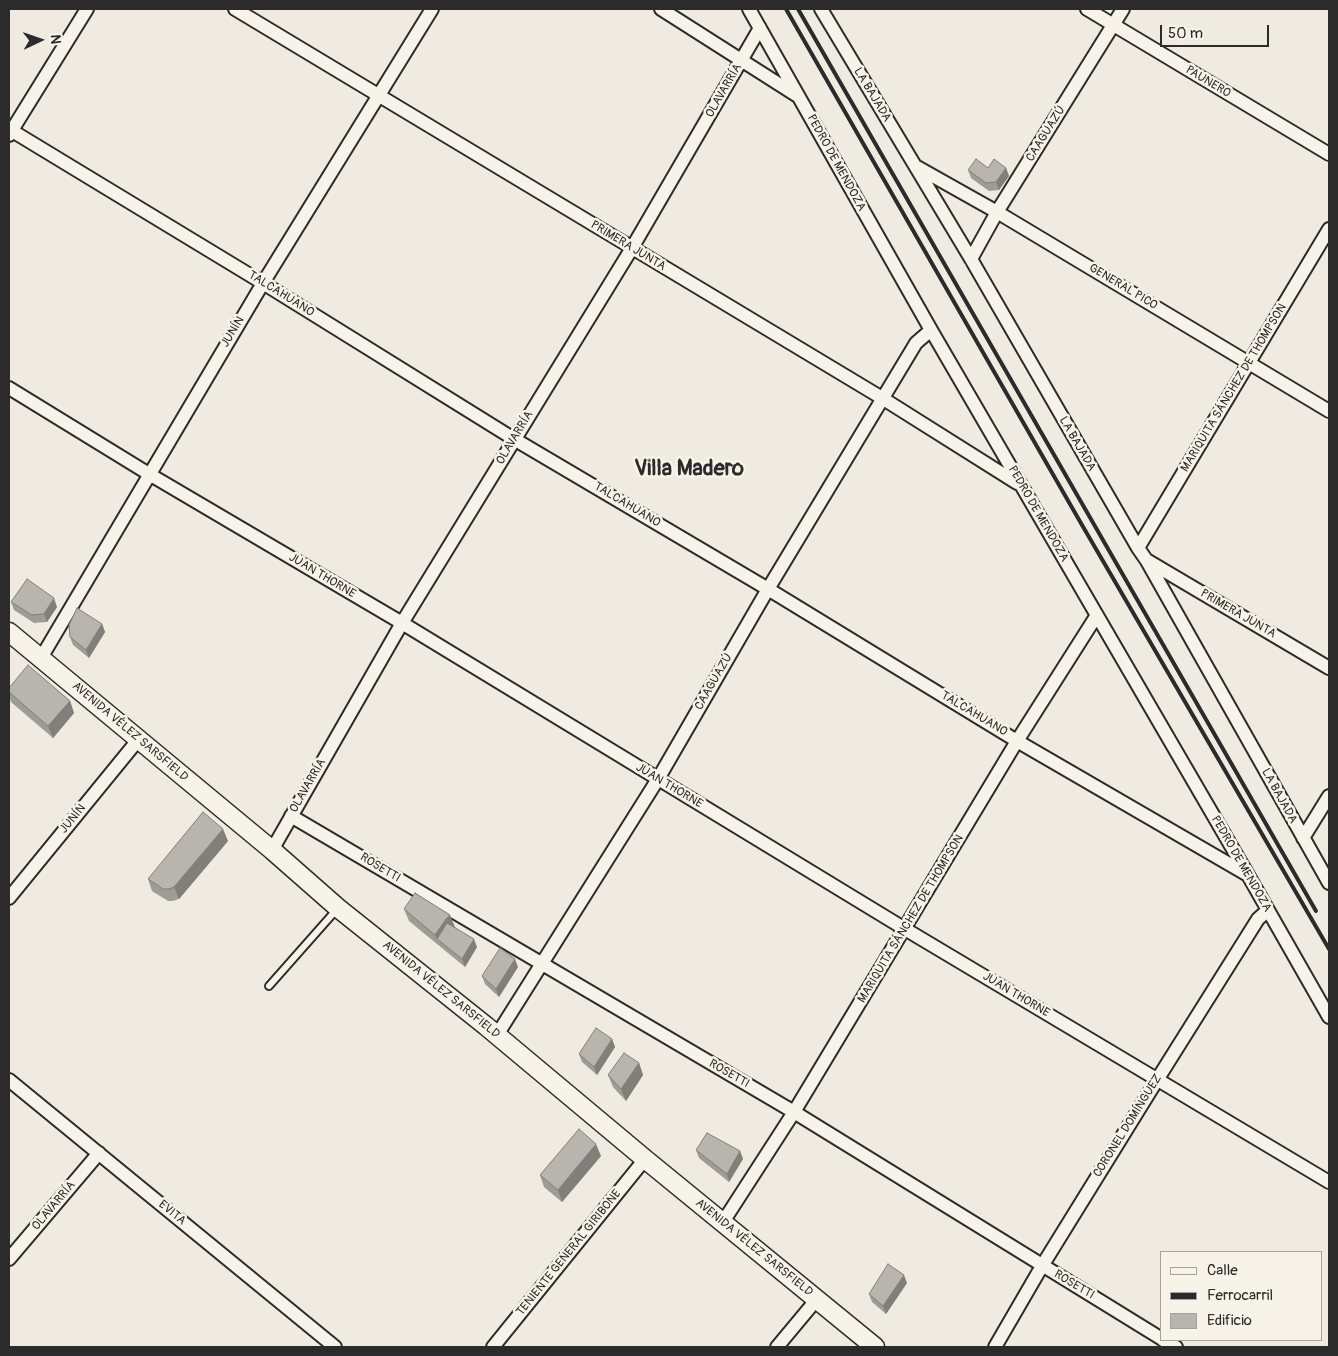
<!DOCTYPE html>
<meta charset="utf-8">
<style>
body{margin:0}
#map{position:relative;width:1338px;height:1356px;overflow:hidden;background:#efebe0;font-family:Pangolin,sans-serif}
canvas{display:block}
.frame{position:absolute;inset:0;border:10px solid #2b2b2b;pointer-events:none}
.legend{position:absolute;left:1160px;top:1251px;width:162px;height:90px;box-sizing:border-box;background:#f7f3e8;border:1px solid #a5a39c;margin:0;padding:6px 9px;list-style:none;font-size:15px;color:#2b2b2b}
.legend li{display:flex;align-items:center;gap:10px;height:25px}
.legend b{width:25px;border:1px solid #a5a39c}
.north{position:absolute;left:15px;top:15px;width:50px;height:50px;-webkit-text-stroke:4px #f7f3e8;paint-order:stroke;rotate:87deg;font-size:14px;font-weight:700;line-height:20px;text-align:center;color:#2b2b2b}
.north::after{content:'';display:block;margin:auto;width:18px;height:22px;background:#2b2b2b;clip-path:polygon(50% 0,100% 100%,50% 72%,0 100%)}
.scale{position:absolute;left:1160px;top:25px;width:109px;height:22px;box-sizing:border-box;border:2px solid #2b2b2b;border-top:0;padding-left:6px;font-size:15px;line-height:18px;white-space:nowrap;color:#2b2b2b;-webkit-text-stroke:4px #f7f3e8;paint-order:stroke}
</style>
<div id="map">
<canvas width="1338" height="1356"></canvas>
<div class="frame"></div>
<ul class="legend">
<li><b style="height:6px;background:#f7f3e8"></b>Calle</li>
<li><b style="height:6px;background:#2b2b2b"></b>Ferrocarril</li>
<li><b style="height:14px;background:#b8b5ae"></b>Edificio</li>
</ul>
<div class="north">N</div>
<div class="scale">50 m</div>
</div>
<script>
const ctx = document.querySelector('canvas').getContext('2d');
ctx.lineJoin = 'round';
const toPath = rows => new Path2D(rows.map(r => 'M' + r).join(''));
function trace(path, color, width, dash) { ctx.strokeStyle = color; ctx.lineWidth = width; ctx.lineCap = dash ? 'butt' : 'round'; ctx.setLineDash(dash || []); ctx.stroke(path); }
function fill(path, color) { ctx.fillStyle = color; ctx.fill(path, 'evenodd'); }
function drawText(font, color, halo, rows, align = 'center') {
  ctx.font = font + ' Pangolin,sans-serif'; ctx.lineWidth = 5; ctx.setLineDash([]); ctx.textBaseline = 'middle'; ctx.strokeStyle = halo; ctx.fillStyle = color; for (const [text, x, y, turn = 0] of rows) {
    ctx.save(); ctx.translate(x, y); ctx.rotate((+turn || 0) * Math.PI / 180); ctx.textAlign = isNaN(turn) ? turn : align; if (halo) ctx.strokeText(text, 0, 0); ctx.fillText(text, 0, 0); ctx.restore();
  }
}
const lane = toPath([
 [269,986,338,908]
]);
const street = toPath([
 [235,9,882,398,1017,483],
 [661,9,796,95],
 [749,9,931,330,1248,875,1329,1017],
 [821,9,971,259,1138,548,1147,561,1329,883],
 [1087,9,1329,154],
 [9,129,263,283,514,439,768,589,1017,741,1248,875],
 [9,135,87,9],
 [917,167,997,212,1329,411],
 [971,259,997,212,1123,9],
 [9,388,149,474,402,623,905,929,1329,1182],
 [1138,548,1329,229],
 [1148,561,1329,668],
 [41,658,263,283,432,9],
 [291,816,794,1112,1162,1339],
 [1303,838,1329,796],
 [272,850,402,623,632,248,760,28],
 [9,898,138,740],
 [497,1035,658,779,768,589,916,343,931,330],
 [9,1080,335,1347],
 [723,1222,794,1112,1017,741,1097,615],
 [9,1259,99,1153],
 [1163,1340,1176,1347],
 [493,1347,645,1159],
 [777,1347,817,1299],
 [995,1347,1042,1266,1157,1080,1258,919,1268,910]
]);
const secondary = toPath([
 [9,632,272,850,338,908,486,1026,645,1159,875,1347]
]);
trace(lane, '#2b2b2b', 10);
trace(street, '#2b2b2b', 16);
trace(secondary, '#2b2b2b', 21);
trace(lane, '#f7f3e8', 6);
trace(street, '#f7f3e8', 12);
trace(secondary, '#f7f3e8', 18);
trace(toPath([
 [786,9,1082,525,1329,949],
 [798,9,1316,911]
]), '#2b2b2b', 4);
fill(toPath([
 [988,168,1006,168,1009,176,999,190,989,191,971,178,968,170],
 [11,602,57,607,47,622,34,623,14,610],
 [102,624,105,632,89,658,73,645,70,637],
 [9,688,70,701,74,713,53,738,11,702,9,696],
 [228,841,179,899,173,901,168,901,152,891,148,879],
 [404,909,455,927,477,947,465,967,409,921],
 [518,967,499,997,485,984,482,976],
 [612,1039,615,1047,597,1075,582,1062,579,1054],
 [639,1063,643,1075,626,1101,613,1087,608,1075],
 [696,1150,740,1151,743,1159,729,1182,699,1158],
 [601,1156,562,1202,544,1187,540,1175],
 [907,1283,886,1314,872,1302,869,1294]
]), '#9e9c96');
fill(toPath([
 [1006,168,1009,176,999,190,996,182],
 [54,598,57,607,47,622,44,614],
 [102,624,105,632,89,658,86,650],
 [70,701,74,713,53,738,48,726],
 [223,829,228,841,179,899,174,887],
 [450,915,455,927,437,939,435,935,446,919],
 [474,939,477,947,465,967,462,959],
 [515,959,518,967,499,997,496,989],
 [612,1039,615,1047,597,1075,594,1067],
 [639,1063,643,1075,626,1101,621,1089],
 [596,1144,601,1156,562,1202,558,1190],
 [740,1151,743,1159,729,1182,727,1174],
 [904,1275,907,1283,886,1314,883,1306]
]), '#817f7a');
const building = toPath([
 [976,159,988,168,994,159,1006,168,996,182,986,183,968,170,976,159],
 [27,579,54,598,44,614,32,615,11,602,27,579],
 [77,608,102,624,86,650,70,637,69,625,77,608],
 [28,665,70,701,48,726,9,692,9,688,28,665],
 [203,812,223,829,174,887,169,889,163,889,148,879,203,812],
 [415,893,450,915,446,919,435,935,404,909,415,893],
 [447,923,474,939,462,959,437,939,447,923],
 [500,948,515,959,496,989,482,976,500,948],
 [596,1028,612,1039,594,1067,579,1054,596,1028],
 [624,1053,639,1063,621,1089,608,1075,624,1053],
 [579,1129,596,1144,558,1190,540,1175,579,1129],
 [707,1133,740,1151,727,1174,696,1150,707,1133],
 [888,1264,904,1275,883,1306,869,1294,888,1264]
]);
fill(building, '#b8b5ae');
trace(building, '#817f7a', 1);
drawText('12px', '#2b2b2b', '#f7f3e8', [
 ["PAUNERO",1208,82,31],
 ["OLAVARRÍA",724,91,-60],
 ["LA BAJADA",872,95,59],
 ["CAAGUAZÚ",1046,134,-58],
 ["PEDRO DE MENDOZA",836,163,61],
 ["PRIMERA JUNTA",628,246,31],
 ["GENERAL PICO",1123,287,31],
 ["TALCAHUANO",281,294,32],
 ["JUNÍN",233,332,-59],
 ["MARIQUITA SÁNCHEZ DE THOMPSON",1234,388,-59],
 ["OLAVARRÍA",515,438,-59],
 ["LA BAJADA",1077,444,60],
 ["TALCAHUANO",627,505,31],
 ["PEDRO DE MENDOZA",1038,514,60],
 ["JUAN THORNE",322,576,31],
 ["PRIMERA JUNTA",1238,614,30],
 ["CAAGUAZÚ",714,682,-60],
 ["TALCAHUANO",974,714,31],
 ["AVENIDA VÉLEZ SARSFIELD",130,732,40],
 ["OLAVARRÍA",308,786,-60],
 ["JUAN THORNE",669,786,31],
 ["LA BAJADA",1279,796,61],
 ["JUNÍN",73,819,-51],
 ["PEDRO DE MENDOZA",1241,864,60],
 ["ROSETTI",380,868,31],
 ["MARIQUITA SÁNCHEZ DE THOMPSON",911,919,-59],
 ["AVENIDA VÉLEZ SARSFIELD",441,990,39],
 ["JUAN THORNE",1016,995,31],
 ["ROSETTI",729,1074,30],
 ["CORONEL DOMÍNGUEZ",1128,1126,-58],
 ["OLAVARRÍA",54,1206,-50],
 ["EVITA",172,1213,39],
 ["AVENIDA VÉLEZ SARSFIELD",754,1248,39],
 ["TENIENTE GENERAL GIRIBONE",569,1253,-51],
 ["ROSETTI",1074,1285,31]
]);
drawText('bold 22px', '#2b2b2b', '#f7f3e8', [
 ["Villa Madero",689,469]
]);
</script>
